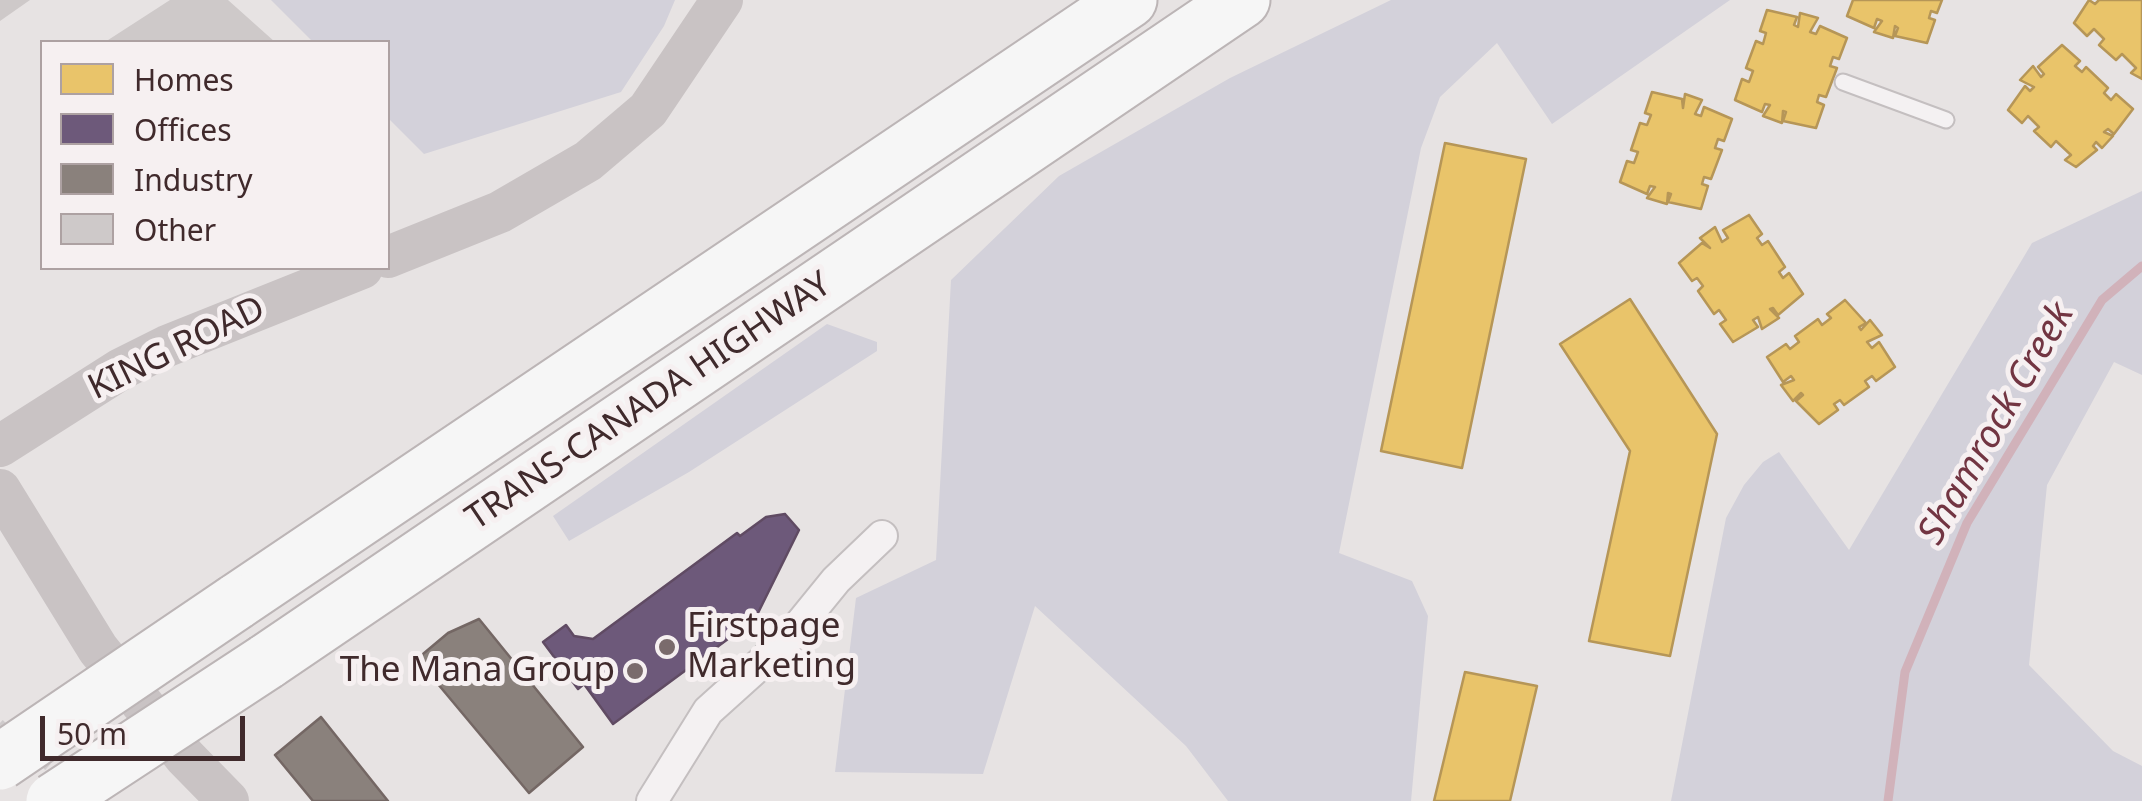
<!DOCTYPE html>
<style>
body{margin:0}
#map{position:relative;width:2142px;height:801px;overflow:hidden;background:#e7e3e3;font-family:"Noto Sans",sans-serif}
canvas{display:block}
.legend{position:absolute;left:40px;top:40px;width:350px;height:230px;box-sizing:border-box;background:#f6f0f1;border:2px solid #ada1a2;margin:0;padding:12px 18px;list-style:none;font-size:30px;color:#402a2c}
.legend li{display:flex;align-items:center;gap:20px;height:50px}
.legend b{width:50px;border:2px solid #ada1a2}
.scale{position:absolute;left:40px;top:716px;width:205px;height:45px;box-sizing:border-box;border:5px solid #402a2c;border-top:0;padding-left:12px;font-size:30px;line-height:35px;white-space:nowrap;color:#402a2c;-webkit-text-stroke:8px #f6f0f1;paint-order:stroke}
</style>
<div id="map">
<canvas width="2142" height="801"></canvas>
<ul class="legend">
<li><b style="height:28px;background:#e9c46a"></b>Homes</li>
<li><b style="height:28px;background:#6d597a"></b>Offices</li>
<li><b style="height:28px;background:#8a817c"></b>Industry</li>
<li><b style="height:28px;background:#cec9c9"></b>Other</li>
</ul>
<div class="scale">50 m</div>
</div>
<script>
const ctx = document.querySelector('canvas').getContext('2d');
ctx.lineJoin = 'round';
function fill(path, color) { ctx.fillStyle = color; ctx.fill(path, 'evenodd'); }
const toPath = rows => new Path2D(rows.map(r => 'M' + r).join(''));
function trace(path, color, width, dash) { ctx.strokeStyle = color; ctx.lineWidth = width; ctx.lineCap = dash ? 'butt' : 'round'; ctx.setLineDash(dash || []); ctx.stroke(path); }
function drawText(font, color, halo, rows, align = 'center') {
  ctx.font = font + ' "Noto Sans",sans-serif'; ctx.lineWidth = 10; ctx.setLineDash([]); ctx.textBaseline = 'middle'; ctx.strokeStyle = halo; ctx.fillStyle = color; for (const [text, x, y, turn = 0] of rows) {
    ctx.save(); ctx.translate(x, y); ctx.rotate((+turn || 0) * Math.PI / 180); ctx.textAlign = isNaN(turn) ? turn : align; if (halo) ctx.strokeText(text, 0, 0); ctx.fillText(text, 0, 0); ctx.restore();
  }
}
fill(toPath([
 [271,0,675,0,664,26,621,92,424,154,388,118,388,42,313,42],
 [1391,0,1730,0,1552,124,1497,43,1440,97,1421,148,1339,553,1412,581,1428,616,1411,801,1228,801,1186,746,1035,606,983,774,835,772,856,598,936,560,951,280,1059,176,1230,78],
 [2142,191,2142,375,2114,362,2047,485,2029,665,2113,751,2142,766,2142,801,1671,801,1726,518,1744,485,1763,462,1779,452,1849,550,2032,243],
 [827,324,877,342,877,351,689,472,569,541,553,516]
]), '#d3d1da');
const homes = toPath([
 [1853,0,1942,0,1937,13,1931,11,1929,18,1935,20,1927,43,1895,36,1898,28,1895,26,1893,38,1874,32,1882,21,1877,19,1874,28,1847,16,1853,0],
 [2089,0,2095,4,2099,0,2142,0,2142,79,2131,73,2136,68,2122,54,2116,60,2099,45,2104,39,2094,29,2087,36,2074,23,2089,0],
 [1767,10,1797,17,1794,25,1798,27,1800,13,1818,18,1810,32,1816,34,1820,26,1847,38,1839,59,1833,57,1830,66,1837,68,1826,97,1819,95,1817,102,1824,105,1816,128,1783,121,1786,112,1783,111,1782,123,1763,116,1770,105,1765,104,1762,112,1735,100,1742,79,1749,82,1753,71,1746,68,1756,41,1763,44,1766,33,1760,31,1767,10],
 [2062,45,2080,61,2075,66,2082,72,2086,67,2108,88,2104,93,2111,100,2116,94,2133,109,2114,134,2108,129,2104,132,2113,136,2102,148,2096,142,2093,146,2097,150,2076,167,2065,160,2071,155,2056,141,2051,147,2034,131,2039,127,2028,116,2022,123,2008,110,2025,86,2030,91,2034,87,2020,80,2033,66,2041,77,2044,74,2038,67,2062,45],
 [1652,92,1682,99,1683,108,1685,94,1702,100,1695,114,1701,116,1704,107,1732,119,1724,141,1718,139,1715,148,1722,150,1711,179,1704,177,1702,184,1708,186,1701,209,1668,202,1671,194,1668,193,1667,204,1647,198,1655,187,1650,186,1647,194,1620,182,1627,161,1634,163,1638,152,1631,150,1640,123,1647,125,1651,115,1645,113,1652,92],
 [1445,143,1526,159,1462,468,1381,451,1445,143],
 [1749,215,1762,234,1757,238,1762,245,1768,241,1785,267,1779,272,1783,278,1789,273,1803,294,1778,315,1773,308,1770,309,1779,318,1762,329,1758,317,1753,320,1758,327,1733,342,1720,324,1726,320,1719,310,1714,314,1698,291,1703,286,1697,278,1692,281,1679,263,1702,243,1710,248,1700,238,1715,227,1722,242,1728,238,1723,230,1749,215],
 [1630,299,1717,434,1670,656,1589,641,1630,451,1560,344,1630,299],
 [1845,300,1866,323,1859,327,1861,330,1870,320,1882,335,1867,342,1872,348,1879,342,1895,367,1876,381,1872,376,1865,381,1869,387,1844,405,1840,400,1834,404,1838,410,1819,424,1796,401,1803,395,1801,393,1793,401,1781,385,1794,380,1791,376,1783,382,1767,357,1786,344,1790,349,1799,342,1795,336,1818,319,1822,325,1831,318,1827,314,1845,300],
 [1465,672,1537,686,1510,801,1434,801,1465,672]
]);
fill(homes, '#e9c46a');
trace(homes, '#b69657', 2.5);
const offices = toPath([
 [785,514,799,530,755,619,613,724,584,684,578,689,543,642,566,625,574,636,593,639,737,533,740,536,766,517,785,514]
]);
fill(offices, '#6d597a');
trace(offices, '#604b63', 2.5);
const industry = toPath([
 [479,619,583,747,529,793,417,659,448,633,479,619],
 [321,717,388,801,313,801,275,755,321,717]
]);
fill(industry, '#8a817c');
trace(industry, '#746764', 2.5);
trace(toPath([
 [1888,801,1905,672,1967,523,2102,300,2142,266]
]), '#d1b2ba', 9);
fill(toPath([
 [0,0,30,0,0,21],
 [170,0,228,0,275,42,105,42]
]), '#cec9c9');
const lane = toPath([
 [1843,82,1946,120]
]);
const street = toPath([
 [652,801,708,711,788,639,836,580,882,536]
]);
const highway = toPath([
 [236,602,1129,0],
 [266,662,1242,0]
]);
trace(lane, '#c4bfc0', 19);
trace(street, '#c4bfc0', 34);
trace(highway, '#bcb5b6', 59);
trace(lane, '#f4f1f2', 15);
trace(street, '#f4f1f2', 30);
trace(toPath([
 [388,257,500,212,588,161,648,110,722,0],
 [0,446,121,369,167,346,362,268],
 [0,490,98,649,185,757,228,801]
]), '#c9c3c4', 42);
trace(highway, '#f6f6f6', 55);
trace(toPath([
 [0,723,85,801]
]), '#cfcbcc', 8, [5, 10]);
const highwayBridge = toPath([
 [0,762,236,602],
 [54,801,266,662]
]);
trace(highwayBridge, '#bcb5b6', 59, []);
trace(highwayBridge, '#f6f6f6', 55);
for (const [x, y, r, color] of [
 [667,647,10,"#7a6b6c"],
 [635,671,10,"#7a6b6c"]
]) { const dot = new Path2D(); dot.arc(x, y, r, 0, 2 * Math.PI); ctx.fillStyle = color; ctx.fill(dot); trace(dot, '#f6f0f1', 4); }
drawText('35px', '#402a2c', '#f6f0f1', [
 ["KING ROAD",177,349,-26],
 ["TRANS-CANADA HIGHWAY",649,402,-34]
]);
drawText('35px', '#402a2c', '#f6f0f1', [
 ["Firstpage",687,627],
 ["Marketing",687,667],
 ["The Mana Group",615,671,"right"]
], 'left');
drawText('italic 38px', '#723542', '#f6f0f1', [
 ["Shamrock Creek",1997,424,-60]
]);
</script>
